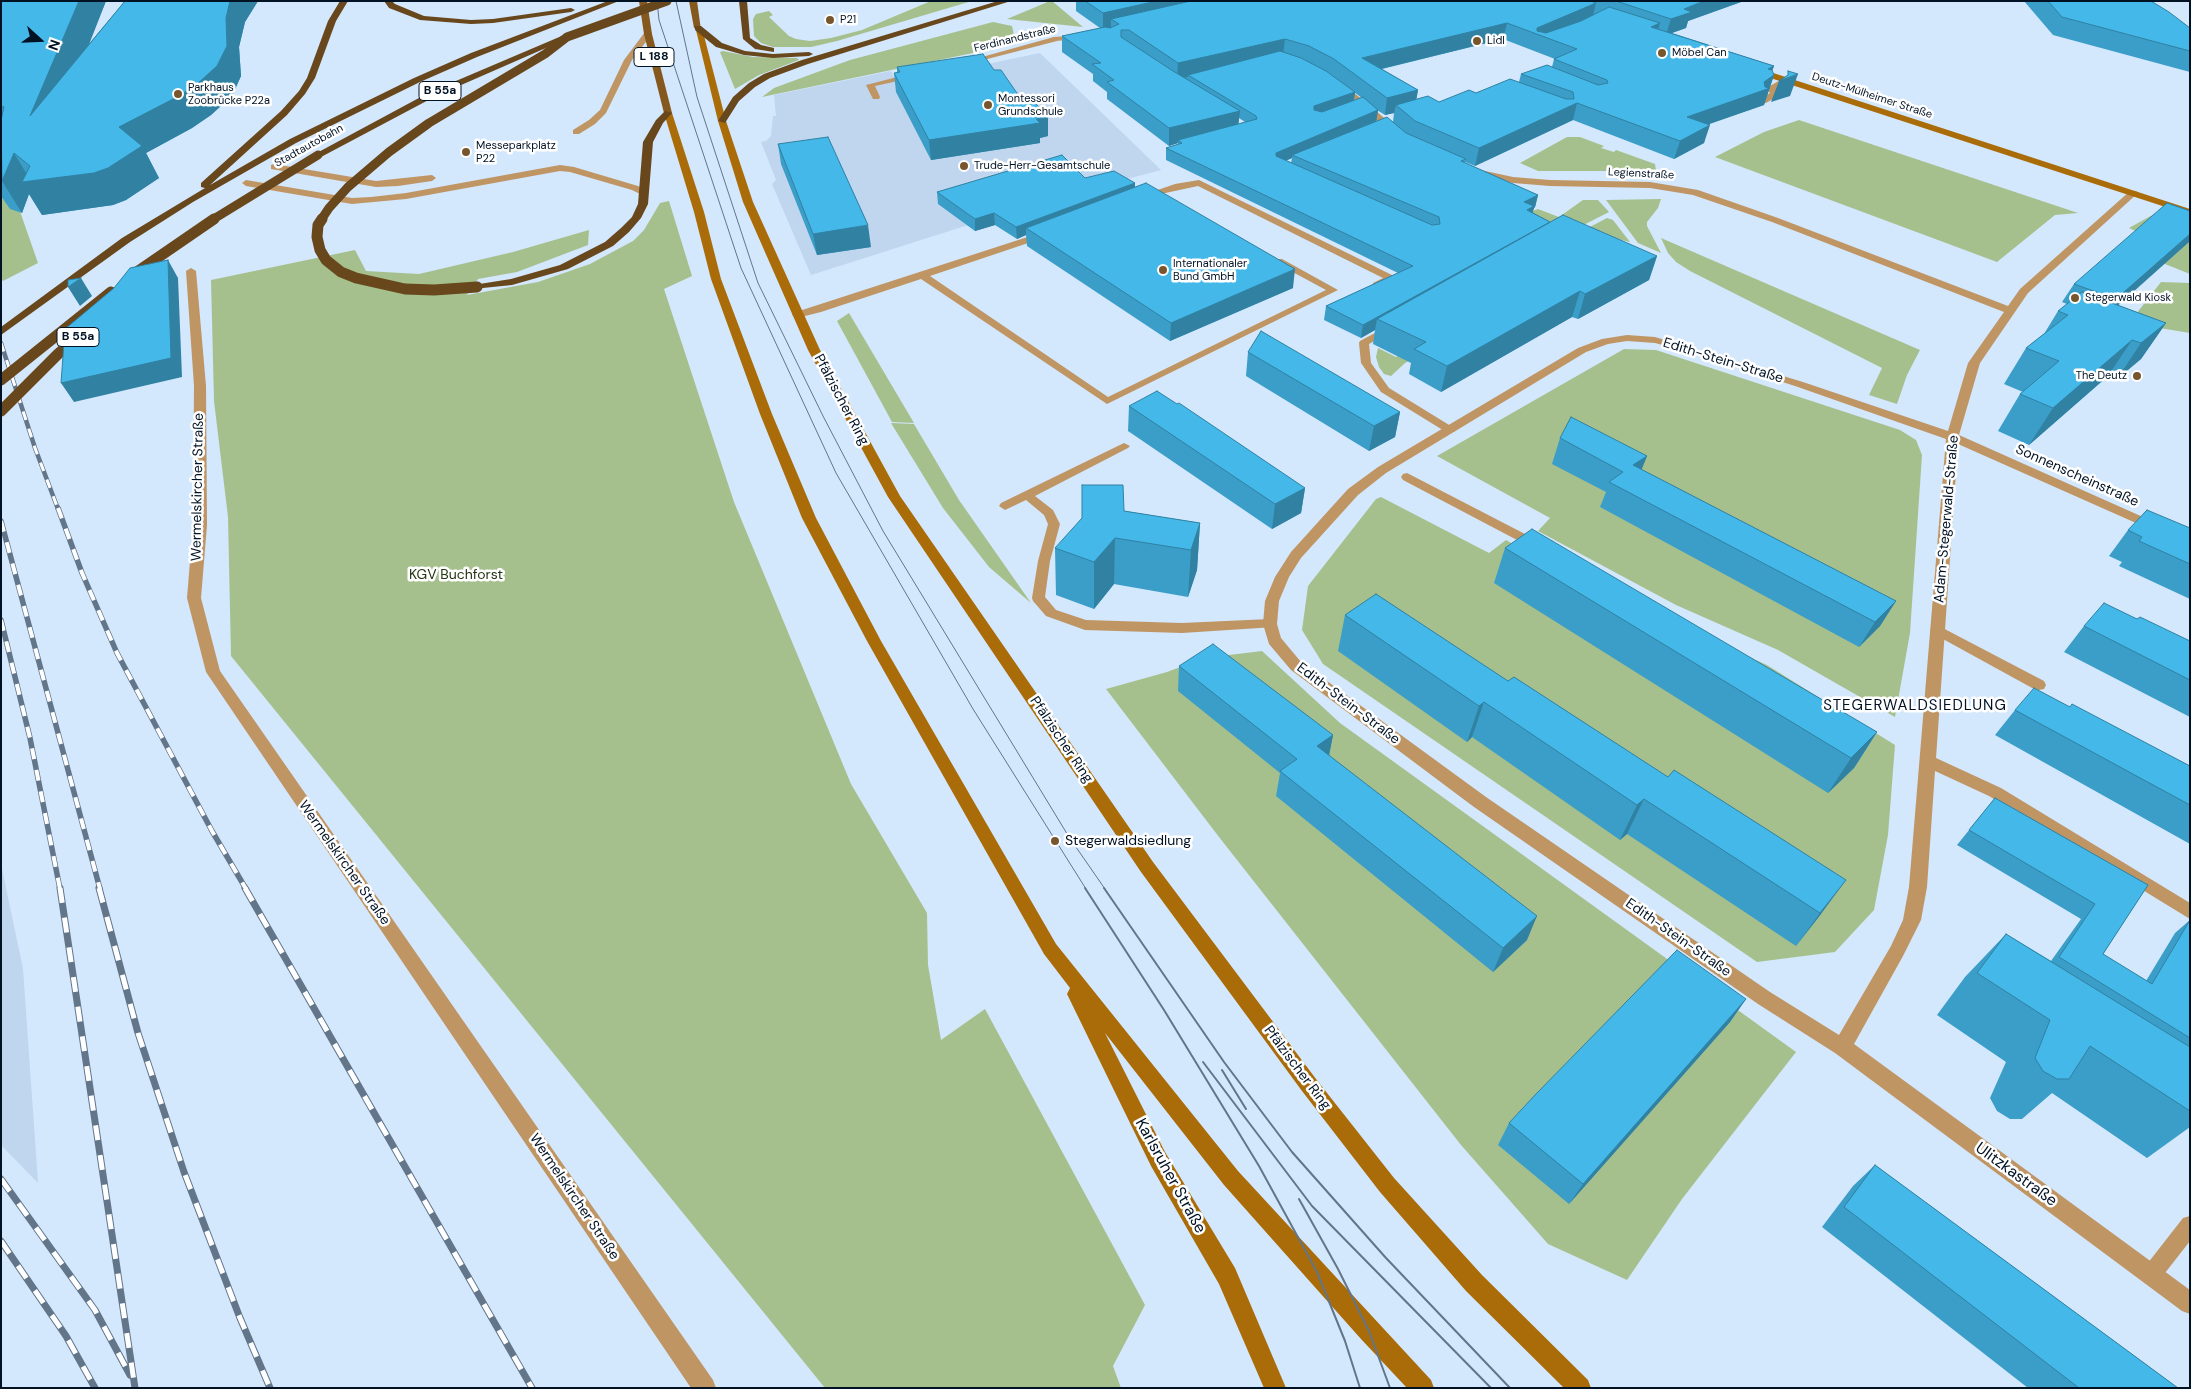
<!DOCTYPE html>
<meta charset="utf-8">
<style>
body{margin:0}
#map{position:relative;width:2191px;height:1389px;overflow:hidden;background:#d3e7fd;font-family:"DM Sans",sans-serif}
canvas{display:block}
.frame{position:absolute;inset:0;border:2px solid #011224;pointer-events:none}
.north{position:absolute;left:15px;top:15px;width:50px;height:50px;-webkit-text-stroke:4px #fff;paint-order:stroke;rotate:110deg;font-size:14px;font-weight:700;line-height:20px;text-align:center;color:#011224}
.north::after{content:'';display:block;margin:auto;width:18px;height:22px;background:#011224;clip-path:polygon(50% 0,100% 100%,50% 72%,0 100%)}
</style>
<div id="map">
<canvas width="2191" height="1389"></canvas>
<div class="frame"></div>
<div class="north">N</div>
</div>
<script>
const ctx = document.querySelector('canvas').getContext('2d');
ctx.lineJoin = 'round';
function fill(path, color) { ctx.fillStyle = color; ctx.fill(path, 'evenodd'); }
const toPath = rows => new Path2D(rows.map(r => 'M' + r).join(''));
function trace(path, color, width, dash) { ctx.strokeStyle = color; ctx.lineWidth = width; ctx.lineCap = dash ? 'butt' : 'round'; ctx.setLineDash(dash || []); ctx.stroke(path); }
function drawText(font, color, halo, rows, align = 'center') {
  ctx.font = font + ' "DM Sans",sans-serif'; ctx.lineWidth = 5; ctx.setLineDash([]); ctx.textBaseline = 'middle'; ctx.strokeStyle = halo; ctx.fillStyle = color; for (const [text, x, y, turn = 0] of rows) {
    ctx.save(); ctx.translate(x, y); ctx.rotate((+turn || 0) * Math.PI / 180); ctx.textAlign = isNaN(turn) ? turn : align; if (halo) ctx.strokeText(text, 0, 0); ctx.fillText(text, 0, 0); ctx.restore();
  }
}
fill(toPath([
 [1040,53,1161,170,1050,199,811,275,772,184,776,180,761,142,766,141,771,136,773,116,776,116,774,95,891,71,897,83],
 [1,864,23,969,38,1183,1,1145]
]), '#bfd6ee');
fill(toPath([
 [931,1,972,1,837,41,811,47,773,47,761,43,754,36,753,19,756,14,769,11,773,15,769,17,789,36,796,39,810,41,831,38,862,30],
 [1052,1,1083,27,1007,19,1050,1],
 [993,22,1012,26,1016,44,762,97,774,88,850,60],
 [723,51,753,57,797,58,799,60,759,75,735,89,720,52],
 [1799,120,2078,213,2055,215,1997,262,1715,157,1764,132],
 [1567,137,1580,137,1604,146,1601,148,1614,152,1616,150,1655,164,1656,171,1538,171,1520,163],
 [1,157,38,263,3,281,1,278],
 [1661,199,1658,208,1647,222,1647,226,1661,253,1638,243,1606,200],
 [1583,200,1598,200,1609,212,1560,237,1524,214,1538,209,1559,217],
 [669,201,692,276,664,289,734,502,851,784,927,913,928,965,941,1040,985,1009,1145,1305,1113,1366,1121,1388,825,1388,231,656,228,517,214,401,211,280,355,250,366,271,419,274,513,252,589,230,588,245,517,272,478,279,467,295,538,282,590,264,633,241,644,230,660,203],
 [2156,213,2190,224,2190,274,2135,252,2151,238,2129,228],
 [1607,218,1613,220,1630,242,1587,232,1586,229],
 [1661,238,1920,350,1907,375,1897,404,1869,395,1882,368,1690,271,1676,262,1668,253],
 [2161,282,2190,283,2190,333,2129,323],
 [1500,294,1516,301,1405,363,1391,376,1384,374,1379,367,1376,357,1378,348,1396,357],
 [849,313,914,423,892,422,837,321],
 [1624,349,1656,350,1900,430,1916,440,1922,455,1910,633,1895,717,1778,650,1676,605,1538,531,1550,518,1437,456],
 [891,423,914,424,959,500,1031,603,989,567,943,508],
 [1381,497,1489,553,1506,540,1621,606,1691,631,1767,665,1895,745,1888,835,1874,910,1835,952,1757,962,1323,664,1302,630,1308,586,1376,499],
 [1262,651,1340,723,1796,1052,1682,1199,1627,1280,1548,1244,1461,1145,1219,837,1106,689,1167,672,1204,658]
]), '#a6c08d');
fill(toPath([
 [645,32,652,34,632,60,606,113,595,124,579,134,573,134,573,130,589,120,600,110,624,60,645,32],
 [1054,37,1058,39,1057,41,968,64,964,62,1054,37],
 [913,73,917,75,916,77,875,86,880,97,879,99,873,99,866,85,913,73],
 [1784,78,1791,80,1776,90,1779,94,1778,96,1766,103,1760,103,1760,99,1770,93,1767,89,1768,87,1784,78],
 [274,164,376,181,432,175,436,178,432,181,398,186,376,187,271,169,271,165,274,164],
 [560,165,574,167,638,186,649,193,642,195,632,190,570,172,560,171,406,199,352,204,246,186,242,183,246,180,352,198,371,197,406,193,560,165],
 [1199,180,1394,276,1396,278,1379,287,1373,287,1373,283,1383,278,1198,186,1156,195,1152,192,1175,184,1199,180],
 [1043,232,1048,235,1046,237,930,276,1108,397,1326,290,1276,263,1276,259,1282,259,1338,290,1107,404,921,279,821,312,797,318,792,315,793,313,1043,232],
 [1388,326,1393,329,1392,331,1369,344,1371,363,1389,388,1454,428,1456,430,1454,432,1446,432,1381,392,1361,363,1359,343,1360,341,1388,326],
 [1124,443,1130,446,1128,448,1035,496,1053,510,1060,524,1050,561,1045,597,1056,610,1086,620,1182,623,1270,619,1275,621,1277,624,1275,627,1182,633,1085,630,1046,616,1033,601,1032,598,1038,561,1048,524,1044,515,1026,500,1005,510,999,506,1001,503,1124,443],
 [1407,473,1525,534,1527,537,1525,540,1517,540,1403,480,1401,477,1403,474,1407,473],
 [1937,625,2044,681,2046,685,2044,689,2039,690,2034,689,1932,633,1930,630,1932,627,1937,625],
 [2190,1216,2190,1241,2158,1282,2151,1285,2144,1282,2141,1275,2144,1268,2183,1218,2190,1216]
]), '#bf9564');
fill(toPath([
 [1083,35,1087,37,1086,39,1054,41,1050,39,1054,37,1083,35],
 [1335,83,1341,83,1367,103,1398,130,1398,134,1392,134,1335,87,1335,83],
 [1476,169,1513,177,1550,180,1650,182,1698,190,1778,218,2008,306,2020,289,2130,191,2136,191,2138,193,2028,293,1980,363,1959,435,2190,538,2190,547,1958,444,1936,758,2001,788,2190,903,2190,919,1989,796,1935,771,1927,887,1921,920,1903,956,1854,1044,2190,1290,2190,1314,2182,1311,1835,1053,1758,1004,1474,807,1291,670,1269,644,1263,624,1265,601,1275,577,1291,552,1348,489,1378,467,1578,348,1602,339,1627,335,1655,337,1803,382,1948,431,1968,363,2004,312,1772,222,1693,195,1650,188,1550,186,1513,183,1473,174,1473,170,1476,169],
 [1627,341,1655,343,1678,349,1795,386,1946,439,1909,887,1903,920,1891,946,1839,1035,1770,992,1486,797,1301,662,1281,638,1277,624,1279,601,1289,577,1301,558,1358,495,1386,473,1586,352,1608,344,1627,341],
 [191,268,196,271,206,386,207,525,201,598,220,671,713,1380,716,1388,691,1388,206,672,187,598,193,525,194,386,186,271,191,268]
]), '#bf9564');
fill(toPath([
 [695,26,702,28,726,121,753,202,820,350,900,496,1153,862,1316,1079,1394,1178,1482,1275,1588,1380,1591,1388,1564,1388,1466,1291,1380,1192,1302,1091,1141,872,888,497,808,350,743,202,718,121,695,26],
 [1752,68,1758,68,2190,209,2190,215,1752,72,1752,68],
 [668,110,672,113,704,212,721,279,772,414,816,518,881,641,1056,944,1238,1171,1431,1380,1434,1388,1407,1388,1361,1339,1224,1185,1105,1033,1165,1152,1235,1268,1286,1388,1264,1388,1219,1284,1151,1166,1067,994,1070,988,1044,954,867,641,802,518,760,414,711,279,694,212,664,113,668,110]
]), '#aa6c08');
fill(toPath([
 [639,1,647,1,652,34,672,113,671,115,664,113,644,34,639,1],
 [689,1,697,1,701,30,694,28,689,1]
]), '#85581e');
fill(toPath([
 [340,1,348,1,336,21,315,78,305,94,287,115,210,185,290,139,414,78,471,53,608,1,619,1,477,57,420,82,296,143,193,202,130,242,1,335,1,327,122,238,205,188,201,187,201,183,281,111,299,91,307,78,328,21,340,1],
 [384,1,392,1,395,4,424,16,471,20,493,19,571,8,575,10,571,12,493,23,471,24,420,20,389,8,384,1],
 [739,1,747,1,750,38,761,45,774,48,774,52,755,49,743,39,739,1],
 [998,1,1011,1,808,64,770,78,755,87,739,101,725,123,718,121,733,97,749,83,764,74,802,60,998,1],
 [695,26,701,26,722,43,745,51,773,54,809,52,813,54,809,56,773,58,744,55,716,47,695,30,695,26],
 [564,35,571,37,436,96,321,157,315,157,313,155,430,92,564,35],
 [665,111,672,113,663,123,653,142,648,204,641,218,629,232,613,246,568,269,512,285,473,289,472,287,473,285,511,279,560,265,605,242,621,228,632,217,638,204,643,142,656,120,665,111]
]), '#68471c');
trace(toPath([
 [657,1,659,20,741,268,836,473,973,709,1086,889],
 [676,1,697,97,758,283,823,416,883,531,1069,837,1105,889]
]), '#627589', 1);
trace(toPath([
 [1085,888,1164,1010,1259,1166,1317,1272,1345,1341,1360,1388],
 [1104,888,1224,1062,1292,1152,1386,1258,1510,1388],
 [1203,1062,1312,1206,1491,1388],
 [1222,1070,1246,1109],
 [1299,1199,1338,1269,1369,1331,1390,1388]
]), '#627589', 2);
const railFar2 = toPath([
 [1,343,35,448,58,509]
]);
const railFar1 = toPath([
 [58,508,82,573,117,653,212,831,246,889],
 [1,521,100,889],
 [1,620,30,738,60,889]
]);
const rail = toPath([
 [60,888,135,1388],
 [99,888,138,1033,184,1172,240,1318,270,1388],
 [245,888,532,1388],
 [1,1179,95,1310,130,1375],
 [1,1241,66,1336,95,1388]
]);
trace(railFar2, '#627589', 4.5);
trace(railFar1, '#627589', 5.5);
trace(rail, '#627589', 7);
trace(railFar2, '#fff', 3, [9]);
trace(railFar1, '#fff', 4, [11]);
trace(rail, '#fff', 5, [15]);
trace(toPath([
 [212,220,318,155],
 [321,220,329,208,348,187,389,152,429,123,545,54,567,37,667,1]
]), '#68471c', 9);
trace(toPath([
 [322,219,318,225,317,237,320,250,326,260,341,272,356,278,405,289,434,290,477,287],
 [131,276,214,219],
 [1,380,111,292],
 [1,411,58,354,79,336]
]), '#68471c', 11);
fill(toPath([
 [1,1,106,1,88,45,125,1,258,1,245,22,239,47,241,76,232,96,211,115,192,128,146,153,159,178,126,200,113,205,42,215,29,194,22,213,10,209,1,196,1,120,2,117,1,116],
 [1076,1,1742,1,1741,2,1688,21,1686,28,1672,33,1774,66,1772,71,1774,75,1764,105,1708,124,1704,143,1674,159,1573,120,1475,166,1465,162,1465,163,1538,195,1535,207,1534,208,1532,212,1550,222,1657,256,1649,280,1578,319,1572,317,1441,392,1409,374,1411,363,1373,344,1375,330,1361,338,1324,320,1326,306,1398,273,1166,160,1166,148,1178,145,1178,143,1169,146,1107,99,1107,92,1093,81,1093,74,1062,52,1062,36,1100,28,1076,11],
 [1503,39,1555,59,1554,59,1552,67,1521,74,1519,82,1439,102,1416,99,1418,90,1382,69],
 [1355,93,1358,95,1362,98,1354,101],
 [1377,110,1385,115,1394,113,1393,122,1376,121,1378,110],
 [1239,118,1245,122,1238,124],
 [1292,158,1291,163,1286,161],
 [2024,1,2151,1,2190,28,2190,72,2053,35],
 [897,67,1048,136,1040,138,1040,143,931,160,896,92,894,73,897,73],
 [778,144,871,247,817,255,781,164],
 [1085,178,1135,183,1135,187,1293,288,1170,341,1027,246,1026,235,1017,239,995,225,975,231,938,204,937,192],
 [2190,211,2190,241,2118,305,2166,323,2141,359,2117,379,2108,376,2029,445,1998,431,2020,394,2023,392,2004,384,2026,348,2044,334,2058,311,2067,304,2062,302,2074,284],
 [1248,352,1400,412,1395,437,1369,451,1246,376],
 [1129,406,1305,488,1301,513,1272,529,1128,431],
 [1560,438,1647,456,1641,470,1896,601,1880,626,1859,647,1600,507,1606,492,1552,464],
 [1124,511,1200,523,1197,570,1188,597,1114,584,1094,609,1056,595,1055,548],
 [2190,528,2190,599,2119,566,2122,562,2109,556,2128,530],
 [1505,548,1877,732,1854,768,1828,793,1494,583],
 [1345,615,1508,681,1821,914,1796,946,1627,834,1620,840,1472,737,1467,742,1338,651],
 [2137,619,2190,641,2190,717,2064,652,2084,626],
 [1179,666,1333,735,1329,756,1527,940,1493,972,1276,796,1280,773,1178,691],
 [2069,707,2190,766,2190,844,1995,735,2015,710],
 [1995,798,2148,885,2103,954,2146,981,2175,933,2190,920,2190,1127,2147,1158,2052,1093,2022,1119,2010,1119,1997,1111,1990,1098,2006,1062,1937,1015,1965,977,2006,934,2051,961,2081,919,1957,845],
 [1746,999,1730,1022,1569,1204,1498,1145,1509,1123],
 [1875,1165,2178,1388,2028,1388,1822,1227,1853,1186]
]), '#3a9ec8');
fill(toPath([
 [79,1,106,1,49,147,30,116],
 [230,1,258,1,245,22,239,47,241,76,232,96,211,115,192,128,146,153,159,178,126,200,113,205,42,215,29,194,22,213,2,181,14,153,31,181,119,127,226,18],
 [1157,1,1229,1,1111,19,1111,28,1103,30,1103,13],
 [1704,1,1742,1,1741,2,1688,21,1686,28,1666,35,1671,19,1684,9],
 [1596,3,1592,19,1548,38,1536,34,1537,28],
 [1507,23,1503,39,1360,74,1362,58],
 [1660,23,1655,40,1651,27],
 [1285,39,1283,55,1188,75,1188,77,1177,80,1178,63],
 [1774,66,1769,78,1774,75,1764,105,1681,134,1687,117],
 [1798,74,1790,96,1771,102,1779,81],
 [1418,90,1415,108,1396,105,1394,113,1385,115,1387,98],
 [1355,92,1353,104,1312,118,1314,106],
 [1577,103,1573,120,1475,166,1479,148],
 [1378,110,1376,123,1292,155,1292,158,1274,165,1276,153],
 [1240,111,1238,128,1178,140,1178,143,1169,146,1169,128],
 [1048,117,1048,136,1040,138,1040,143,931,160,929,140],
 [1710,125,1704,143,1674,159,1680,141],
 [1135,183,1135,195,1026,228,1026,235,1017,239,1016,227],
 [1538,195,1535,207,1534,208,1531,219,1524,202],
 [994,213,995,225,975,231,975,219],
 [1550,222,1377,319,1375,330,1361,338,1363,325],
 [868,225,871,247,817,255,813,234],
 [2190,234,2190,241,2104,318,2116,299],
 [1657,256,1649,280,1578,319,1585,294],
 [168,260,178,278,182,377,74,402,61,383],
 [1295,269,1293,288,1170,341,1171,323],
 [81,278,92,296,80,306,68,287],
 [1580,291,1572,317,1441,392,1447,366],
 [2166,323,2141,359,2117,379,2141,343],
 [2132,340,2108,376,2029,445,2053,408],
 [1400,412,1395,437,1369,451,1374,426],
 [1647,456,1637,481,1633,465],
 [1305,488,1301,513,1272,529,1275,504],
 [1200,523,1197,570,1188,597,1191,550],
 [1115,538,1114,584,1094,609,1094,562],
 [1896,601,1880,626,1859,647,1875,622],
 [1484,702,1472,737,1467,742,1479,706],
 [1877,732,1854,768,1828,793,1851,758],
 [1333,735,1328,760,1317,746],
 [1644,799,1627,834,1620,840,1637,805],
 [1846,880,1821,914,1796,946,1820,913],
 [1537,916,1527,940,1493,972,1503,948],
 [1746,999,1730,1022,1569,1204,1583,1184]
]), '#3081a2');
const building = toPath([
 [1,1,79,1,30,116,125,1,230,1,226,18,227,46,217,66,196,85,177,97,119,127,142,146,108,168,94,173,22,182,30,166,14,153,2,181,1,120,4,107,1,106,1,1],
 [1085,1,1157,1,1103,13,1085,1],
 [1191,1,1591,1,1596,3,1537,28,1537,31,1546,33,1581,21,1609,7,1660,23,1651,27,1774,66,1768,69,1772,70,1774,75,1764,82,1765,87,1770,88,1687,117,1710,125,1680,141,1577,103,1479,148,1415,121,1396,105,1428,96,1439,102,1469,90,1476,93,1510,79,1566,99,1574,99,1573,92,1521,74,1547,65,1598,85,1608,83,1607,80,1554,59,1577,49,1507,23,1362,58,1418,90,1387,98,1334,59,1309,46,1285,39,1178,63,1129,30,1121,30,1121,37,1173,71,1240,111,1169,128,1107,82,1114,80,1092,64,1101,63,1062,36,1105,27,1110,28,1119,24,1111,19,1191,1],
 [1616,1,1704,1,1684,9,1692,12,1671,19,1616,1],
 [2048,1,2151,1,2169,12,2190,28,2190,51,2062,17,2048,1],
 [1280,51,1301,58,1326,71,1355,92,1314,106,1314,110,1322,112,1363,97,1378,110,1276,153,1276,156,1432,225,1440,224,1439,217,1292,155,1387,117,1406,133,1466,159,1461,161,1538,195,1524,202,1534,206,1527,210,1550,222,1363,325,1326,306,1413,266,1166,148,1182,143,1178,140,1257,119,1256,116,1188,75,1280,51],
 [983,54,994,70,1001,70,1019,96,1027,94,1048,117,1036,119,1040,123,929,140,894,73,900,72,897,67,983,54],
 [1788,71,1798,74,1779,81,1788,75,1788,71],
 [828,137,868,225,813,234,778,144,828,137],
 [1062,155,1085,178,1114,171,1135,183,1016,227,994,213,975,219,937,192,1062,155],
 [1146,183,1295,269,1171,323,1026,228,1146,183],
 [2167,203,2190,211,2190,234,2116,299,2074,284,2167,203],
 [1563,215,1657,256,1585,294,1580,291,1447,366,1414,349,1426,342,1377,319,1563,215],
 [168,260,171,358,61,383,65,329,114,288,130,268,168,260],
 [81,278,68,287,68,280,81,278],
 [2082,292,2166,323,2141,343,2132,340,2053,408,2020,394,2059,361,2026,348,2068,315,2058,311,2082,292],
 [1261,331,1400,412,1374,426,1248,352,1261,331],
 [1157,391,1177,404,1179,403,1305,488,1275,504,1129,406,1157,391],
 [1571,417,1647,456,1633,465,1896,601,1875,622,1609,482,1623,472,1560,438,1571,417],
 [1082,485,1123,485,1124,511,1200,523,1191,550,1115,538,1094,562,1055,548,1082,518,1082,485],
 [2147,510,2190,528,2190,564,2139,541,2142,537,2128,530,2147,510],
 [1532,529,1877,732,1851,758,1505,548,1532,529],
 [1376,594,1508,681,1514,677,1668,777,1674,770,1846,880,1820,913,1644,799,1637,805,1484,702,1479,706,1345,615,1376,594],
 [2104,603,2137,619,2140,617,2190,641,2190,680,2084,626,2104,603],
 [1213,644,1333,735,1317,746,1537,916,1503,948,1280,771,1297,759,1179,666,1213,644],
 [2034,688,2070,707,2072,704,2190,766,2190,805,2015,710,2034,688],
 [1995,798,2148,885,2103,954,2152,984,2190,920,2190,1038,2059,957,2095,904,1969,830,1995,798],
 [2006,934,2190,1047,2190,1111,2090,1046,2069,1079,2057,1079,2043,1071,2035,1058,2050,1020,1977,973,2006,934],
 [1677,950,1746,999,1583,1184,1509,1123,1535,1095,1677,950],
 [1875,1165,2178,1388,2079,1388,1844,1207,1875,1165]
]);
fill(building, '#44b8e8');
trace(building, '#3081a2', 1);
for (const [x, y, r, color] of [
 [830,20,5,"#77552d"],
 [1477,41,5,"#77552d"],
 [1662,53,5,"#77552d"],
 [178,94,5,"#77552d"],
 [988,105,5,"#77552d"],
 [466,152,5,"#77552d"],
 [964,166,5,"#77552d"],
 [1163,270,5,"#77552d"],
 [2075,298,5,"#77552d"],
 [2137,376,5,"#77552d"],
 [1055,841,5,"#77552d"]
]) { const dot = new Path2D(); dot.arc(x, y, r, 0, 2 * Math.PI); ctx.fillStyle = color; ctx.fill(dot); trace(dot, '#fff', 2); }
drawText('11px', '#011224', '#fff', [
 ["P21",840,20],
 ["Lidl",1487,41],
 ["Möbel Can",1672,53],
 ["Parkhaus",188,88],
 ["Zoobrücke P22a",188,101],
 ["Montessori",998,99],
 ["Grundschule",998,112],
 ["Messeparkplatz",476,146],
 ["P22",476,159],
 ["Trude-Herr-Gesamtschule",974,166],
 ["Internationaler",1173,264],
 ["Bund GmbH",1173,277],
 ["Stegerwald Kiosk",2085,298],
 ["The Deutz",2127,376,"right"]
], 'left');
drawText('11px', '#011224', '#fff', [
 ["Ferdinandstraße",1015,39,-14],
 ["Deutz-Mülheimer Straße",1872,96,18],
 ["Stadtautobahn",309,146,-29],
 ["Legienstraße",1641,174,3]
]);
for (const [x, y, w] of [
 [654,57,40],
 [440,91,42],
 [78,337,42]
]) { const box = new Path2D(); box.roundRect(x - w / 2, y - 9.5, w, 19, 4); ctx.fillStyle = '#fff'; ctx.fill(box); trace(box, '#011224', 1); }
drawText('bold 12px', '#011224', null, [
 ["L 188",654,57],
 ["B 55a",440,91],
 ["B 55a",78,337]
]);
drawText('14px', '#011224', '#fff', [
 ["Edith-Stein-Straße",1723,361,17],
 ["Pfälzischer Ring",841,400,62],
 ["Sonnenscheinstraße",2077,476,24],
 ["Wermelskircher Straße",198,487,-89],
 ["Adam-Stegerwald-Straße",1947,519,-85],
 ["Edith-Stein-Straße",1348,704,37],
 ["Pfälzischer Ring",1061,740,56],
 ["Wermelskircher Straße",344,863,55],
 ["Edith-Stein-Straße",1678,938,35],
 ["Pfälzischer Ring",1297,1068,53],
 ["Wermelskircher Straße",574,1197,56]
]);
drawText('14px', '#243410', '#fff', [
 ["KGV Buchforst",456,575]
]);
drawText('14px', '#011224', '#fff', [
 ["Stegerwaldsiedlung",1065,841]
], 'left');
ctx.letterSpacing = '1px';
drawText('15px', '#011224', '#fff', [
 ["STEGERWALDSIEDLUNG",1915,706]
]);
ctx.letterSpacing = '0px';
drawText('16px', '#011224', '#fff', [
 ["Ulitzkastraße",2016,1175,36],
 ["Karlsruher Straße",1170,1176,61]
]);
</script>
